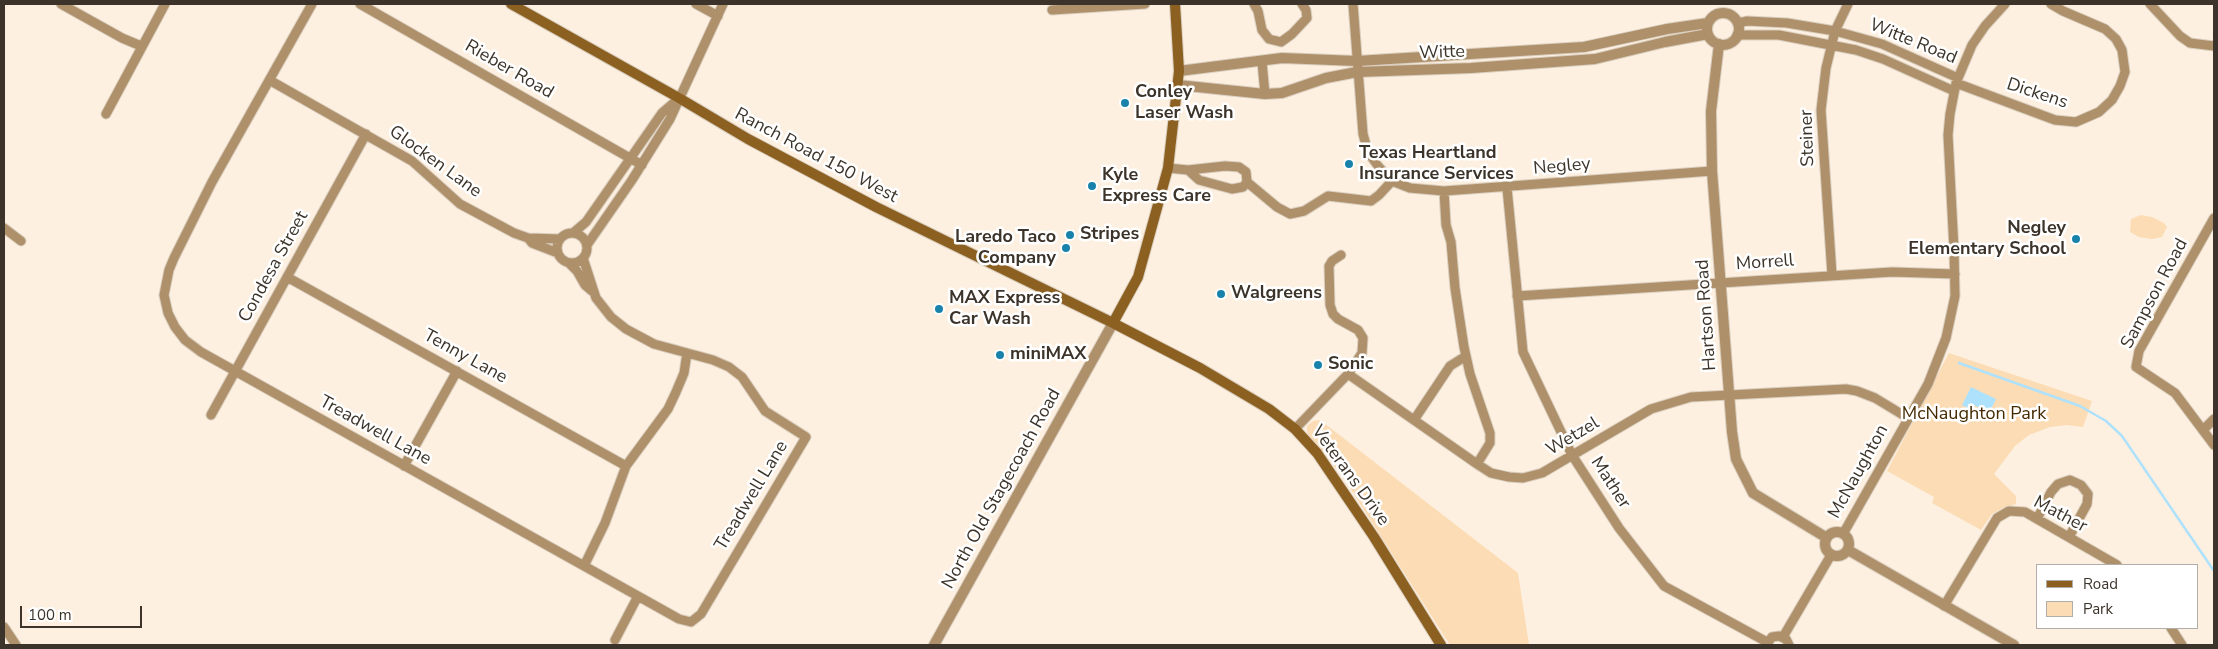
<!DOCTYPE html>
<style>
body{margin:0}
#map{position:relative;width:2218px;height:649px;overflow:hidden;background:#fdf0e0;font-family:"Nunito Sans",sans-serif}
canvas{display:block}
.frame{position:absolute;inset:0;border:5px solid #3c342a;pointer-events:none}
.legend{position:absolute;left:2036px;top:564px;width:162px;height:65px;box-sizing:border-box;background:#fff;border:1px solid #b1aeaa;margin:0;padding:6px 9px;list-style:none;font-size:15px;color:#3c342a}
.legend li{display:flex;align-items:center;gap:10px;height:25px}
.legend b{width:25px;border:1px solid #b1aeaa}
.scale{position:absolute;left:20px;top:606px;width:122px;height:22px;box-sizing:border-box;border:2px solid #3c342a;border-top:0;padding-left:6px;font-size:15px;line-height:18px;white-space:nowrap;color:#3c342a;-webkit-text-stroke:4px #fff;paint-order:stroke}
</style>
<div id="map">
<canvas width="2218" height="649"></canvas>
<div class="frame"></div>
<ul class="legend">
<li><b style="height:6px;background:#8b6021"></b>Road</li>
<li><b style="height:14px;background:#fcdcb4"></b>Park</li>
</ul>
<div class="scale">100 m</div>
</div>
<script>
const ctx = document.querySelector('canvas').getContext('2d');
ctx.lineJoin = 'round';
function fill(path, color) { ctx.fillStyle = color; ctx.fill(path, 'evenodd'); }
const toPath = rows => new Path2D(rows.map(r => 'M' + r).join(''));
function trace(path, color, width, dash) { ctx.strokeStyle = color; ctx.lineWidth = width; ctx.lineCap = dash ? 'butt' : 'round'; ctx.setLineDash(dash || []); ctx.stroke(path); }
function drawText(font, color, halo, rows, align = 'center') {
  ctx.font = font + ' "Nunito Sans",sans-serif'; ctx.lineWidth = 5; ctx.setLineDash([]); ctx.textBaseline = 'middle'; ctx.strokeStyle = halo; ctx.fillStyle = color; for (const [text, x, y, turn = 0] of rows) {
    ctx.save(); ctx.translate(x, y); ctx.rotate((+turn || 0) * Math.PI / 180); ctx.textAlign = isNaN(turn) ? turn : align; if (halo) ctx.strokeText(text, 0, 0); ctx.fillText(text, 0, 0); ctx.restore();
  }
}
fill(toPath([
 [2141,215,2152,217,2164,223,2167,227,2162,237,2152,239,2139,237,2130,232,2131,219],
 [1949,353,2092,401,2083,427,2067,425,2050,427,2029,435,2015,446,1994,474,2016,496,2016,504,2005,507,1992,514,1981,530,1932,503,1934,497,1887,471],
 [1320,420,1518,573,1529,645,1450,645,1350,488,1325,453,1307,433,1307,426,1313,421]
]), '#fcdcb4');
fill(toPath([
 [1971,387,1996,399,1989,413,1972,404,1969,409,1962,405]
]), '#aee1fc');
trace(toPath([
 [1959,363,2080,406,2106,421,2122,436,2214,571]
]), '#aee1fc', 2.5);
const minor = toPath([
 [61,4,122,38,141,46],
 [312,4,212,182,174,258,169,270,164,295,168,313,175,327,185,340,201,352,679,619,691,622,701,614,806,437,765,411,742,377,729,367,713,360,654,344,626,329,611,317,596,298,583,258],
 [360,4,642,165],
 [696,4,718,16],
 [1254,4,1258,11,1262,30,1269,39,1281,42,1292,34,1307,18,1306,10,1302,4],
 [1353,4,1363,134,1368,152,1378,166,1392,181,1410,188,1444,191,1712,171],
 [2150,4,2180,36,2190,43,2214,46],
 [1052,10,1145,4],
 [1738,23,1747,21,1787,23,1835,31,1882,44,1958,78],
 [1737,35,1779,35,1856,50,1883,59,1954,91],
 [1262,62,1265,94],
 [271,81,412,161,460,204,514,233,528,238,560,239],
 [1956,83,2055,120,2076,122,2099,112,2112,100,2120,86,2125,72,2122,50,2116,39,2105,29,2063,11,2051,4],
 [106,114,165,4],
 [1168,168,1188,170,1225,166,1239,167,1246,172,1247,182,1277,207,1290,214,1304,211,1328,196,1371,201,1379,195,1392,181],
 [1188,170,1199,180,1232,189,1243,187,1247,182],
 [1507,188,1523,352,1572,455,1619,528,1664,586,1767,642],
 [1444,191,1446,225,1451,242,1455,288,1464,347,1470,374,1490,433,1490,443,1477,464],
 [2214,218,2139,351,2136,367,2175,393,2214,445],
 [4,228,21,241],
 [573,233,586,222,662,113,676,101],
 '557 248a15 15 0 1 1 30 0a15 15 0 1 1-30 0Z',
 [528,238,532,243,558,253],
 [587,245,632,180,670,119,723,4],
 [1341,255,1332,261,1329,266,1330,305,1333,314,1338,319,1358,330,1363,338,1362,353,1348,374],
 [569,263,577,271,585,285,592,291],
 [1832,275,1821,110,1826,68,1835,31,1848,4],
 [287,277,626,466],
 [1517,296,1892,272,1955,274],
 [211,415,366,134],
 [1414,420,1450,366,1466,356],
 [1295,429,1348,374,1477,464,1491,473,1509,477,1523,478,1542,473,1651,409,1691,397,1846,389,1857,391,1875,398,1908,418],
 [2204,429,2214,419],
 [404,466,457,371],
 [2037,519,2051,492,2058,484,2070,480,2081,485,2088,494,2087,504,2069,537],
 [1843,534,1928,384,1946,338,1955,296,1954,250,1948,135,1950,114,1956,83,1972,45,1985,26,2005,4],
 [584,566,605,523,626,466,668,409,676,392,684,373,687,353],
 [1944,606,1997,518,2009,511,2025,512,2117,565],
 [4,627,16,645],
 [2171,628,2182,645],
 [1783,637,1831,555],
 [615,640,638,596],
 [1766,645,1772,637,1779,636,1786,639,1789,645]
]);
const tertiary = toPath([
 '1707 29a16 16 0 1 1 32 0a16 16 0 1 1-32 0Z',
 [1719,44,1711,111,1712,171,1732,432,1736,459,1753,493,1827,538],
 [1179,71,1282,58,1357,61,1584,47,1667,29,1708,23],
 [1178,85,1265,94,1282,93,1326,78,1357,72,1471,68,1595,59,1665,42,1708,34],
 '1825 544a12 12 0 1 1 24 0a12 12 0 1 1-24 0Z',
 [1848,550,2014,645],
 [934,645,1113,323]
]);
const secondary = toPath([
 [511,4,679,98,748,139,876,207,1113,323,1200,368,1269,409,1295,429,1317,453,1374,537,1441,645],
 [1113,323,1138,277,1168,168,1179,71,1175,4]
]);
trace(minor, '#dacebf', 11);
trace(tertiary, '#dacebf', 12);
trace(secondary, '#dacebf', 12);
trace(minor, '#ae906a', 9);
trace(tertiary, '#ae906a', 10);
trace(secondary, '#8b6021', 10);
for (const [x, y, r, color] of [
 [1125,103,5,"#1882ab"],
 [1349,164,5,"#1882ab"],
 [1092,186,5,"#1882ab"],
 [1070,235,5,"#1882ab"],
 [2076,239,5,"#1882ab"],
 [1066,248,5,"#1882ab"],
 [1221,294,5,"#1882ab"],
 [939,309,5,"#1882ab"],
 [1000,355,5,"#1882ab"],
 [1318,365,5,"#1882ab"]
]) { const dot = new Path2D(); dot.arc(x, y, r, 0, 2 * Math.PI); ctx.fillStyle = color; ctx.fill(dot); trace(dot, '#fff', 2); }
drawText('18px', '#3c342a', '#fff', [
 ["Witte Road",1913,42,22],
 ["Witte",1442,53,-2],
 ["Rieber Road",509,70,30],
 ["Dickens",2037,94,18],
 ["Steiner",1808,138,-92],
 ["Ranch Road 150 West",816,156,28],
 ["Glocken Lane",435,162,36],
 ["Negley",1562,167,-5],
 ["Morrell",1765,263,-4],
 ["Condesa Street",274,267,-61],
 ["Sampson Road",2155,294,-62],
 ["Hartson Road",1707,315,-94],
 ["Tenny Lane",465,357,29],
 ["Treadwell Lane",375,431,29],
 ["Wetzel",1573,437,-31],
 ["McNaughton",1859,472,-61],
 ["Veterans Drive",1350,476,54],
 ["Mather",1610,483,57],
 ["North Old Stagecoach Road",1002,489,-61],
 ["Treadwell Lane",752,496,-59],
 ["Mather",2060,515,28]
]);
drawText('bold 18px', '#3c342a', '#fff', [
 ["Conley",1135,93],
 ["Laser Wash",1135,114],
 ["Texas Heartland",1359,154],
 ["Insurance Services",1359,175],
 ["Kyle",1102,176],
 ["Express Care",1102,197],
 ["Negley",2066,229,"right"],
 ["Elementary School",2066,250,"right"],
 ["Stripes",1080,235],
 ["Laredo Taco",1056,238,"right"],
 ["Company",1056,259,"right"],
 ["Walgreens",1231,294],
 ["MAX Express",949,299],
 ["Car Wash",949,320],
 ["miniMAX",1010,355],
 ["Sonic",1328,365]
], 'left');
drawText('18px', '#452a00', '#fff', [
 ["McNaughton Park",1974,415]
]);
</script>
